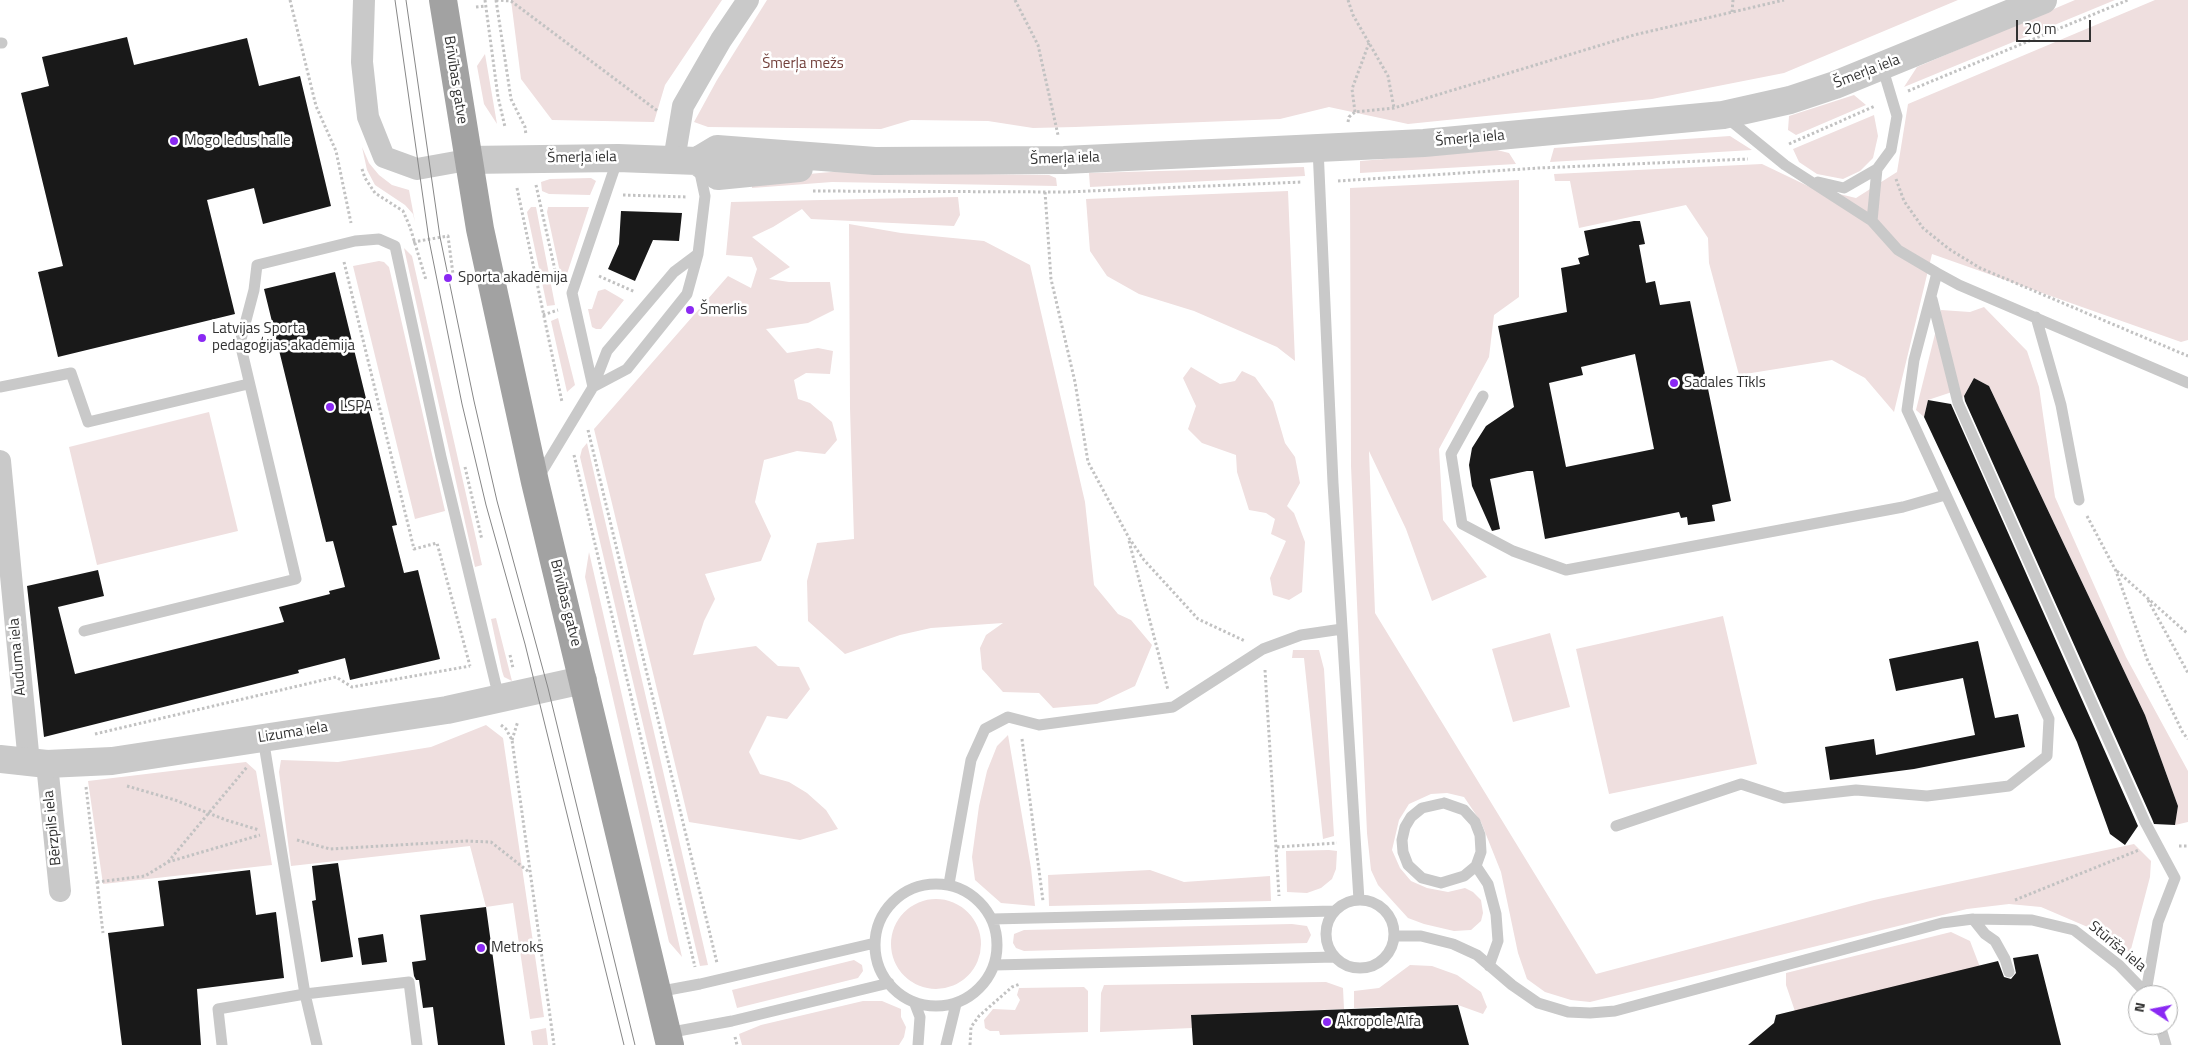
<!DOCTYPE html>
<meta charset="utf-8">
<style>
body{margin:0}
#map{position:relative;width:2188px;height:1045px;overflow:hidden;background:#fff;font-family:"Titillium Web",sans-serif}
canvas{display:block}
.north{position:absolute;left:2128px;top:985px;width:50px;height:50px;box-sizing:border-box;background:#fff;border:1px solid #adadad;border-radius:50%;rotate:281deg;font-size:14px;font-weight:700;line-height:20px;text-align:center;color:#323232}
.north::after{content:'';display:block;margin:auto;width:18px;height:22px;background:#8a29f3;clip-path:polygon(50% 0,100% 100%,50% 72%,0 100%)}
.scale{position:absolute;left:2016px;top:20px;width:75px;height:22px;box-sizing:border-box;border:2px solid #323232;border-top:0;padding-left:6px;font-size:15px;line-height:18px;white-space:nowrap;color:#323232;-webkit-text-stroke:4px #fff;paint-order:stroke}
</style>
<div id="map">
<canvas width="2188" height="1045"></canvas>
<div class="north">N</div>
<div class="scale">20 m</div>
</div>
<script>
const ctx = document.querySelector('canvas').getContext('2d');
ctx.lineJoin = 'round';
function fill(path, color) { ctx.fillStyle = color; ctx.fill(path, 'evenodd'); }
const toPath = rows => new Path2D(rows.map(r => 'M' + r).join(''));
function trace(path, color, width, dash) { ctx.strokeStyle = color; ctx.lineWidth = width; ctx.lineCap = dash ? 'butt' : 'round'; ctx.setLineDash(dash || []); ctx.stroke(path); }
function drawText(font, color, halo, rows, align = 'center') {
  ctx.font = font + ' "Titillium Web",sans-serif'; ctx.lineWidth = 5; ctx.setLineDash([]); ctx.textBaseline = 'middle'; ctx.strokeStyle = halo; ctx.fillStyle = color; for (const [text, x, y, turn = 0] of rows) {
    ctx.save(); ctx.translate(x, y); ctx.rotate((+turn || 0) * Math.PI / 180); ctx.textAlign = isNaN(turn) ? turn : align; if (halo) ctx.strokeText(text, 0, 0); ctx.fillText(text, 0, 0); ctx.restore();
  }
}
fill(toPath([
 [511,0,722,0,665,85,654,122,552,120,521,79],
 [767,0,1958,0,1784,73,1652,99,1408,124,1329,107,1280,119,1075,127,1033,128,988,121,911,120,881,129,708,127,694,122,717,80],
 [2075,0,2115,0,1904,87,1917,67],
 [2155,0,2188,0,2188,340,2181,342,1932,254,1894,412,1865,378,1832,360,1739,375,1709,263,1708,238,1686,205,1579,228,1570,181,1555,181,1554,174,1762,164,1810,187,1856,198,1897,172,1908,104],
 [485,54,497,124,484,104,477,66],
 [1854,95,1866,105,1796,135,1788,130,1789,116],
 [1874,115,1878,136,1873,158,1860,171,1843,179,1817,174,1799,162,1793,149],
 [1730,136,1752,150,1550,162,1554,148],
 [362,147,369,163,379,175,392,185,409,190,415,222,413,214,405,205,375,185,367,170],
 [1497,150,1509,153,1516,164,1360,173,1360,161],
 [1304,167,1305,176,1090,187,1089,173],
 [831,172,1049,175,1056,178,1057,186,832,182,752,188,752,179],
 [591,178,596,181,590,195,549,194,542,191,541,182,550,179],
 [1519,180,1519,297,1494,315,1489,357,1439,449,1443,520,1487,577,1432,601,1406,529,1369,451,1375,613,1596,974,1874,900,2134,844,2151,861,2150,877,2130,953,2104,934,2041,907,2009,904,1967,909,1590,1002,1571,1000,1545,992,1527,979,1518,953,1501,872,1481,822,1464,797,1447,793,1431,794,1409,804,1399,820,1392,850,1400,868,1411,881,1427,888,1448,892,1465,888,1473,892,1481,900,1483,913,1481,921,1471,930,1454,931,1424,924,1408,918,1378,885,1371,870,1367,833,1351,466,1350,188],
 [1288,191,1295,361,1277,347,1194,311,1139,294,1107,276,1090,251,1086,199],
 [958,197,960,215,954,226,811,219,802,209,773,227,752,237,790,267,769,279,789,282,830,282,834,310,808,323,766,329,787,353,818,348,833,351,830,374,806,373,794,380,798,399,810,403,832,422,837,440,825,454,797,451,764,460,755,502,771,536,761,561,705,574,715,599,704,621,693,655,756,646,778,666,799,667,810,689,787,719,767,716,749,752,760,774,789,782,807,793,826,810,838,829,800,840,689,822,594,429,728,276,751,288,757,269,752,257,726,255,731,202],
 [531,207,536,207,555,305,547,306,527,212],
 [548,207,589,207,563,286,547,212],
 [849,224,901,233,984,241,1030,265,1085,502,1094,585,1118,614,1131,620,1152,645,1135,686,1097,704,1053,708,1039,693,1003,692,982,669,980,648,986,635,1003,623,931,628,900,635,845,654,808,621,807,581,817,543,854,539,850,408],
 [404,248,412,256,482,565,475,567],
 [379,261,384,262,389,267,445,511,415,519,353,266],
 [605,289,624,300,601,329,596,329,592,327,588,309,592,309,598,291],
 [1984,307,2027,351,2039,387,2055,497,2126,657,2188,771,2188,822,2175,825,2178,806,2145,715,1989,386,1974,378,1962,399,1955,391,1928,400,1924,417,1916,410,1941,310,1970,312],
 [558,318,575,385,567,392,551,321],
 [1191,367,1220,384,1235,381,1242,371,1255,377,1273,402,1285,443,1295,457,1300,483,1287,506,1294,513,1305,542,1302,592,1289,600,1273,595,1270,578,1286,541,1271,534,1275,519,1266,513,1249,510,1237,472,1236,455,1202,443,1188,429,1196,406,1183,378],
 [209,412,238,531,97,565,69,447],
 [587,443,708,965,700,966,580,457,582,449],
 [589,552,682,957,669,942,585,577],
 [1723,616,1757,764,1609,794,1576,649],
 [496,618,512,681,504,677,502,671,491,619],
 [1550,633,1570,707,1513,722,1492,649],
 [1293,650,1319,650,1324,669,1334,836,1323,839,1304,658,1292,658],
 [486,725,503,738,544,1017,530,1019,513,903,486,907,470,846,291,866,279,772,281,760,338,762,431,747],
 [1008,735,1031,868,1035,906,1001,903,975,880,972,857,979,806,987,771,997,746],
 [246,762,256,771,272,865,103,884,88,781],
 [1329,850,1337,851,1336,869,1332,879,1321,888,1307,893,1287,892,1286,851],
 [1150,870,1184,882,1270,876,1271,901,1049,906,1048,875],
 '891 944a45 45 0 1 1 90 0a45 45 0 1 1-90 0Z',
 [1292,924,1307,926,1311,935,1307,943,1024,951,1016,948,1013,943,1014,934,1024,930],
 [1951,932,1970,941,1983,975,1799,1023,1786,985,1786,973],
 [854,960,862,965,863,971,858,978,737,1008,732,990],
 [1410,965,1432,966,1457,975,1481,992,1487,1007,1483,1014,1458,1005,1354,1008,1354,991,1379,988],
 [1326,982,1343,988,1344,1009,1191,1015,1192,1028,1100,1032,1101,993,1104,985],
 [1084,987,1088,991,1088,1032,1000,1035,999,1031,990,1031,985,1028,984,1020,993,1009,1015,1010,1020,1000,1017,995,1019,988],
 [863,1001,882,1001,901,1009,901,1017,906,1027,904,1037,899,1045,742,1045,739,1034,761,1025],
 [546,1028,548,1045,533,1045,531,1031]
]), '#efdfdf');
fill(toPath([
 [127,37,134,65,247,38,259,86,300,76,331,206,263,224,254,188,207,200,235,314,58,357,38,272,63,266,21,93,49,86,42,57],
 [621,211,682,213,679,241,653,240,635,281,608,269,619,244],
 [1634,221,1640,221,1645,244,1639,245,1646,283,1655,281,1660,305,1690,301,1731,501,1712,505,1715,521,1688,525,1687,517,1681,518,1679,512,1545,539,1533,471,1527,471,1490,479,1500,529,1492,531,1472,486,1469,465,1472,448,1486,426,1514,407,1498,326,1567,312,1561,268,1580,264,1578,258,1589,255,1584,231],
 [1635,354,1654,449,1566,467,1549,383,1583,375,1581,367],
 [335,272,397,525,392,526,404,573,418,570,440,659,350,680,345,658,298,670,299,673,44,737,27,586,98,570,104,596,58,607,75,674,284,622,279,607,330,594,329,591,345,587,333,541,326,542,264,289],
 [1974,378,1989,386,2145,715,2178,806,2175,825,2154,824,2152,819,1965,401,1964,396],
 [1928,400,1951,404,2138,826,2125,845,2110,834,2077,742,1924,417],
 [1978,641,1995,718,2018,714,2025,747,1914,769,1830,780,1825,747,1874,739,1876,755,1975,735,1963,678,1896,691,1889,659],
 [338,863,353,957,321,962,312,901,316,900,312,866],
 [250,870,256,915,276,912,284,978,197,989,201,1045,122,1045,108,933,164,926,158,881],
 [486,907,505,1045,438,1045,433,1007,423,1008,419,980,416,980,414,976,412,962,426,960,420,915],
 [383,934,387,962,362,965,358,938],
 [2038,954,2061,1045,1748,1045,1774,1023,1776,1015,1998,961,2004,977,2011,979,2016,973,2013,958],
 [1458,1005,1469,1045,1193,1045,1191,1015]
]), '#191919');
trace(toPath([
 [290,0,316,106,336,151,351,223],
 [485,0,498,97,505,127],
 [496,0,511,99,525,127,526,135],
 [496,0,511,1,659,112],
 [1015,0,1038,45,1058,135],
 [1348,0,1353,15,1388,76,1394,108],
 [476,7,485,6],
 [1732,12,1733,0],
 [1908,91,2128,0],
 [1355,112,1352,89,1369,43],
 [1348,122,1349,117,1355,112,1394,108,1634,35,1784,0],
 [1789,144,1875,106],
 [362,169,365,178,375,193,403,211,410,227,426,280],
 [1896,179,1904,201,1923,228,1949,249,1980,268,2188,356],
 [1338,181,1539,168,1748,159],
 [536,185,557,279],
 [517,188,562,402],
 [813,191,1066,192,1302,182],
 [1045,192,1051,279,1075,382,1088,462,1129,538,1144,560,1198,619,1245,641],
 [623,195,687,197],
 [413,242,448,236,453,274],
 [344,262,414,549,437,543,470,666],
 [599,276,635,292],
 [543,315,558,310],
 [588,430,717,963],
 [574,455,695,967],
 [465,467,482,540],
 [2087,516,2116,571,2147,659,2183,733,2188,739],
 [1129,541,1168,690],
 [2117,571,2188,634],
 [2148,600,2188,673],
 [510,655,513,668],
 [1265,670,1279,896],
 [501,725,506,729,512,740,554,1045],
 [95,734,336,677,352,687,470,666],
 [1022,739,1043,901],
 [512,740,518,721],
 [127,786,175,800,226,820,259,830],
 [86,787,103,933],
 [297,840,330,849,466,841,491,842,529,872],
 [2179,846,2188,846],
 [1277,847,1337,843],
 [168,862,247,767],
 [97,882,145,876,168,862,260,835],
 [2015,900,2139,850],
 [735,1037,737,1045],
 [970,1045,971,1027,979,1016,1012,987,1020,984]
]), '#c2c2c2', 3, [2.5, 2.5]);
trace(toPath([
 [0,43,2,43],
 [1726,117,1785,165,1872,221,1898,250,1937,273,1959,285,2188,383],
 [1318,148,1333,483,1359,900],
 [1818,182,1844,188,1877,169,1891,150,1897,116,1882,66],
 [1872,221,1877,169],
 [1932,299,1958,403,2145,822,2175,878,2158,922,2146,992],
 [2036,317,2061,405,2079,500],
 [0,387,71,373,88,422,248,384],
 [593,387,627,369,687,294,698,254,705,196,699,168],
 [593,387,572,293,618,158],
 [1483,396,1451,454,1462,524,1513,551,1566,570,1903,507,1945,495],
 [538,478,593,387,607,351,674,272,698,254],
 [84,631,296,579,240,343,254,290,257,265,355,241,379,239,395,246,441,457,499,698],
 [1444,803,1464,810,1475,822,1480,835,1481,852,1476,866,1464,876,1441,883,1422,878,1408,865,1403,852,1402,840,1405,827,1411,817,1422,808,1444,803],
 [1616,826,1741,784,1784,798,1856,790,1927,796,2009,786,2047,756,2049,719,1907,410,1914,360,1937,273],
 [1476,866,1488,884,1496,914,1498,941,1489,966],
 [949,884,971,760,985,729,1008,717,1039,725,1173,707,1263,649,1301,635,1342,629],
 '875 945a61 61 0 1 1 122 0a61 61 0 1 1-122 0Z',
 '1326 934a34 34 0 1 1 68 0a34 34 0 1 1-68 0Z',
 [992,919,1334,911],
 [1973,919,1985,934,1995,941,2005,959,2009,972],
 [1394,936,1421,936,1453,944,1477,955,1512,985,1538,1003,1568,1012,1590,1013,1615,1011,1942,923,1973,919,2032,920,2074,930,2119,965,2148,995],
 [994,965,1335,957],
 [657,992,700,984,875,943],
 [915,1004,920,1017,918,1045],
 [2160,1025,2166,1045],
 [667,1033,732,1021,889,983],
 [222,1045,218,1009,305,994,263,738],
 [317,1045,305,994,409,982,417,1045],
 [946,1045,956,1004]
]), '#c9c9c9', 11);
trace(toPath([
 [364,0,362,62,368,117,384,157,417,169,467,160],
 [674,160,683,106,721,40,748,0],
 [0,461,29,763],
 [47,764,60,891]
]), '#c9c9c9', 22);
trace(toPath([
 [467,160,618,158,697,161,718,176,799,168],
 [697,161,717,149,875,161,1064,160,1424,143,1723,115,1790,100,1835,85,2043,0],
 [0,759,47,764,112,761,447,710,583,680]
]), '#c9c9c9', 28);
trace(toPath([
 [443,0,480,229,535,482,670,1045]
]), '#a2a2a2', 28);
trace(toPath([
 [395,0,429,240,462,404,486,505,525,644,624,1045],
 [406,0,440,237,474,401,497,501,548,688,635,1045]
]), '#878787', 1);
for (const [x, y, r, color] of [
 [174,141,5,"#8a29f3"],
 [448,278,5,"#8a29f3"],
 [690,310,5,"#8a29f3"],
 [202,338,5,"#8a29f3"],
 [1674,383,5,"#8a29f3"],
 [330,407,5,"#8a29f3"],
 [481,948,5,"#8a29f3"],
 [1327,1022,5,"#8a29f3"]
]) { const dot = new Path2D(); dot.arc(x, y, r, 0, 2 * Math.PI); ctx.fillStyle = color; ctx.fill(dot); trace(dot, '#fff', 2); }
drawText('15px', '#723f3a', '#fff', [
 ["Šmerļa mežs",803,64]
]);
drawText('15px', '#323232', '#fff', [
 ["Šmerļa iela",1867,72,-21],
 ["Brīvības gatve",455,80,81],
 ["Šmerļa iela",1470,139,-5],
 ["Šmerļa iela",582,158,-1],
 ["Šmerļa iela",1065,159,-2],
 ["Brīvības gatve",565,603,76],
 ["Auduma iela",18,657,-95],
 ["Lizuma iela",293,733,-9],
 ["Bērzpils iela",53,828,-96],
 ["Stūrīša iela",2117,947,40]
]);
drawText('15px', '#323232', '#fff', [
 ["Mogo ledus halle",184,141],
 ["Sporta akadēmija",458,278],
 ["Šmerlis",700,310],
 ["Latvijas Sporta",212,329],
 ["pedagoģijas akadēmija",212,346],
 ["Sadales Tīkls",1684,383],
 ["LSPA",340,407],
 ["Metroks",491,948],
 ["Akropole Alfa",1337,1022]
], 'left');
</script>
